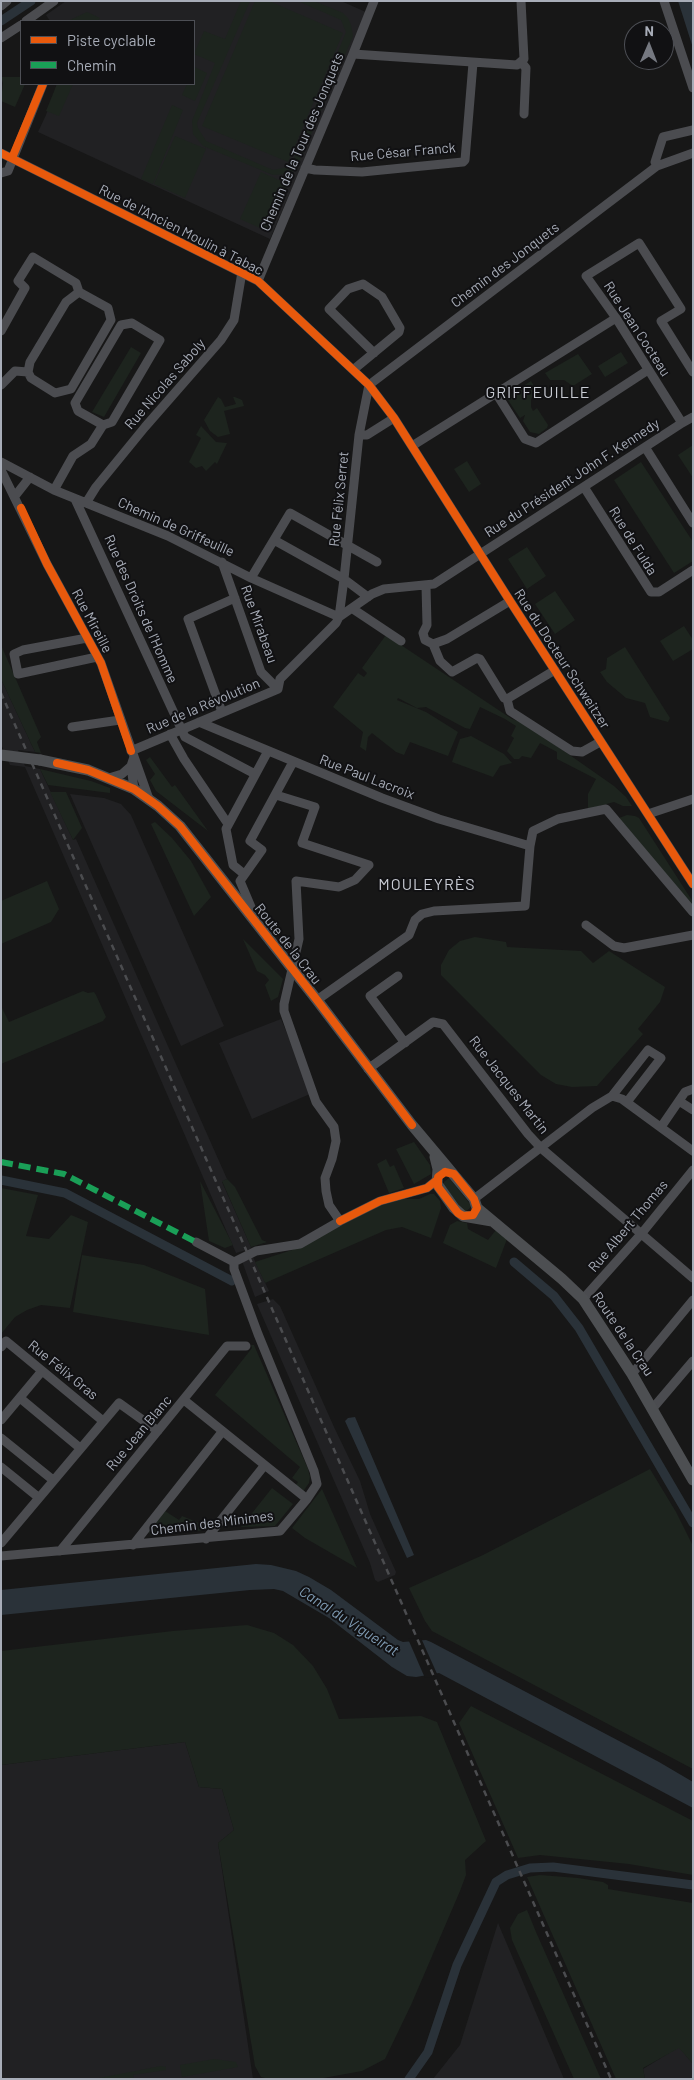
<!DOCTYPE html>
<meta charset="utf-8">
<style>
body{margin:0}
#map{position:relative;width:694px;height:2080px;overflow:hidden;background:#171717;font-family:Barlow,sans-serif}
canvas{display:block}
.frame{position:absolute;inset:0;border:2px solid #a8adb8;pointer-events:none}
.legend{position:absolute;left:20px;top:20px;width:175px;height:65px;box-sizing:border-box;background:#111113;border:1px solid #4d4f55;margin:0;padding:6px 9px;list-style:none;font-size:15px;color:#a8adb8}
.legend li{display:flex;align-items:center;gap:10px;height:25px}
.legend b{width:25px;border:1px solid #4d4f55}
.north{position:absolute;left:624px;top:20px;width:50px;height:50px;box-sizing:border-box;background:#111113;border:1px solid #4d4f55;border-radius:50%;rotate:1deg;font-size:14px;font-weight:700;line-height:20px;text-align:center;color:#a8adb8}
.north::after{content:'';display:block;margin:auto;width:18px;height:22px;background:#757880;clip-path:polygon(50% 0,100% 100%,50% 72%,0 100%)}
</style>
<div id="map">
<canvas width="694" height="2080"></canvas>
<div class="frame"></div>
<ul class="legend">
<li><b style="height:6px;background:#e8590c"></b>Piste cyclable</li>
<li><b style="height:6px;background:#1a9f57"></b>Chemin</li>
</ul>
<div class="north">N</div>
</div>
<script>
const ctx = document.querySelector('canvas').getContext('2d');
ctx.lineJoin = 'round';
function fill(path, color) { ctx.fillStyle = color; ctx.fill(path, 'evenodd'); }
const toPath = rows => new Path2D(rows.map(r => 'M' + r).join(''));
function trace(path, color, width, dash) { ctx.strokeStyle = color; ctx.lineWidth = width; ctx.lineCap = dash ? 'butt' : 'round'; ctx.setLineDash(dash || []); ctx.stroke(path); }
function drawText(font, color, halo, rows, align = 'center') {
  ctx.font = font + ' Barlow,sans-serif'; ctx.lineWidth = 4; ctx.setLineDash([]); ctx.textBaseline = 'middle'; ctx.strokeStyle = halo; ctx.fillStyle = color; for (const [text, x, y, turn = 0] of rows) {
    ctx.save(); ctx.translate(x, y); ctx.rotate((+turn || 0) * Math.PI / 180); ctx.textAlign = isNaN(turn) ? turn : align; if (halo) ctx.strokeText(text, 0, 0); ctx.fillText(text, 0, 0); ctx.restore();
  }
}
fill(toPath([
 [66,1,341,1,368,13,270,239,38,132,46,115,57,84,194,84,194,21,50,21,46,15],
 [1,679,35,752,18,750,25,766,40,769,73,840,76,839,227,1179,222,1182,251,1247,250,1249,236,1253,25,767,10,765,1,744],
 [70,794,104,798,121,804,131,815,224,1026,181,1046],
 [281,1019,305,1076,310,1094,252,1119,219,1043],
 [253,1257,269,1291,255,1297,242,1261],
 [273,1299,280,1306,334,1427,360,1481,370,1514,396,1572,395,1575,378,1582,375,1580,370,1563,257,1304],
 [185,1742,199,1787,222,1789,234,1830,218,1843,253,2079,1,2079,1,1765],
 [498,1923,564,2079,433,2079,460,2045],
 [679,2047,693,2064,693,2079,645,2079,643,2069]
]), '#212123');
fill(toPath([
 [241,1,250,1,197,123,198,128,206,141,273,170,288,167,292,163,346,32,341,20,298,1,314,1,343,13,348,18,351,25,353,36,298,165,294,171,288,174,273,175,203,146,193,134,192,121,215,63,194,54,204,31,225,39],
 [255,1,269,1,343,33,288,162,202,126],
 [87,12,100,18,98,21,68,21],
 [194,67,207,73,195,101,182,95,187,84,194,84],
 [1,77,21,77,21,84,25,84,15,107,1,101,3,83],
 [57,84,73,84,59,116,46,111],
 [172,105,183,110,153,184,141,179],
 [175,136,206,149,185,198,154,184],
 [261,172,288,184,267,231,240,219],
 [131,347,141,353,104,417,92,412],
 [621,352,628,363,605,377,598,366],
 [578,354,592,374,573,386,564,380,550,380,545,373],
 [531,381,537,391,531,399,531,407,533,411,537,408,548,425,547,428,539,434,530,432,523,421,525,415,520,418,506,397],
 [218,397,221,399,225,407,236,404,233,397,235,397,242,400,244,406,224,411,230,434,218,437,210,431,204,420],
 [201,426,216,442,227,443,217,464,215,462,206,471,202,466,196,468,189,462,201,438,196,435],
 [693,445,693,478,678,455],
 [467,461,481,484,469,492,454,469],
 [641,462,693,542,693,561,674,573,614,480],
 [527,547,546,576,527,589,508,559],
 [555,591,575,620,555,634,535,604],
 [684,626,693,640,693,649,673,661,660,641],
 [386,635,512,719,524,723,614,786,626,797,632,806,623,806,614,802,588,809,588,794,596,779,557,759,557,752,540,743,531,758,522,756,519,759,514,759,507,751,514,738,511,736,516,726,505,719,480,707,470,729,465,728,426,707,417,708,398,698,397,700,426,712,458,732,448,756,410,742,404,755,396,752,372,733,368,737,366,751,360,747,363,732,333,707,358,673,364,677,367,673,362,668],
 [1,645,41,737,37,742,41,753,35,752,1,679],
 [625,647,670,718,668,722,650,717,645,703,626,698,607,682,600,672,606,669,607,658],
 [471,736,504,754,512,763,500,766,493,777,452,762,460,739],
 [150,757,172,787,175,785,208,831,156,791,150,780,155,774,146,760],
 [40,769,91,781,110,788,110,793,48,785],
 [50,792,66,792,82,828,73,840],
 [627,815,635,816,639,818,693,902,693,907,619,818],
 [155,822,172,838,191,861,211,897,194,916,151,824],
 [47,881,59,909,51,922,1,944,1,901],
 [475,937,506,942,507,947,581,951,593,963,609,951,665,987,660,1002,638,1029,643,1034,597,1086,572,1087,556,1084,541,1075,441,975,441,965,449,950,460,941],
 [243,939,283,979,278,997,271,1001,265,985,269,980,265,975,257,971],
 [83,991,88,993,94,992,96,995,106,1017,103,1021,1,1064,1,1006,9,1022],
 [414,1142,430,1165,431,1174,414,1184,396,1149],
 [386,1159,390,1167,394,1165,404,1188,389,1193,377,1164],
 [449,1178,471,1205,470,1208,465,1212,462,1211,443,1187,444,1182],
 [227,1179,235,1187,262,1240,267,1242,251,1247,222,1181],
 [200,1181,233,1245,225,1248,209,1241],
 [1,1188,38,1195,26,1236,49,1239,71,1215,88,1222,70,1308,41,1305,27,1310,15,1317,1,1334],
 [430,1194,434,1194,440,1201,441,1208,431,1238,402,1227,386,1230,265,1283,255,1262,292,1250,381,1205,403,1199,419,1199],
 [457,1221,467,1223,468,1229,488,1240,496,1230,507,1239,496,1268,443,1243,450,1225],
 [82,1255,144,1265,205,1289,209,1335,73,1312],
 [251,1345,254,1345,308,1469,310,1477,309,1483,302,1493,295,1486,298,1482,292,1478,300,1467,215,1395,252,1348],
 [650,1469,676,1512,693,1546,693,1769,432,1631,425,1621,409,1588,483,1555],
 [272,1488,293,1504,275,1526,241,1527],
 [322,1489,357,1568,305,1538,292,1528],
 [165,1511,179,1520,182,1516,207,1526,206,1530,151,1536,148,1530],
 [247,1625,274,1633,293,1645,313,1666,327,1689,339,1719,421,1716,437,1722,486,1841,465,1860,466,1875,460,1891,411,2005,385,2059,362,2071,318,2079,268,2079,261,2077,255,2066,218,1843,234,1830,222,1789,199,1787,185,1742,1,1765,1,1651,173,1631],
 [471,1706,693,1821,693,1875,629,1864,540,1855,518,1858,459,1723],
 [540,1875,578,1878,603,1882,608,1885,608,1889,693,1903,693,2064,679,2048,643,2068,645,2079,616,2079,527,1877],
 [527,1910,536,1932,601,2079,574,2079,512,1940,510,1928,518,1914],
 [214,2059,236,2062,238,2067,182,2077,180,2065],
 [161,2066,166,2067,166,2070,133,2075,134,2079,94,2079]
]), '#1d241e');
fill(toPath([
 [678,1,693,1,693,48,680,7],
 [355,1417,414,1555,407,1558,345,1421,348,1418],
 [256,1564,271,1565,296,1571,309,1577,331,1590,398,1640,403,1642,426,1640,431,1642,659,1762,693,1782,693,1808,439,1673,416,1677,407,1676,392,1667,329,1618,283,1591,274,1589,250,1590,1,1615,1,1590]
]), '#2a3239');
fill(toPath([
 [421,1638,438,1676,425,1678,408,1639]
]), '#171717');
trace(toPath([
 [1,21,31,1],
 [1,1180,65,1193,232,1281],
 [514,1262,554,1296,579,1328,693,1523],
 [409,2079,428,2052,457,1965,496,1882,507,1875,530,1868,553,1867,693,1885]
]), '#2a3239', 9);
trace(toPath([
 [664,1,693,88],
 [1,6,7,1],
 [26,21,54,1],
 [1,38,21,25],
 [353,54,374,1],
 [521,62,526,68,524,114],
 [1,153,258,281,369,385,394,418,510,601,693,884],
 [657,166,655,162,663,137,693,130],
 [305,168,315,170,362,172,463,162,465,160,473,63],
 [1,173,8,171,43,84],
 [258,281,353,54,517,65,524,59,521,1],
 [79,292,108,308,111,320,71,389,55,393,31,378,28,372,30,362,66,302,79,292],
 [1,331,25,288,18,281,33,257,76,283,79,292],
 [353,370,399,332,400,328,382,297,363,284,348,289,329,309,374,353],
 [693,372,661,321,681,309,639,243,586,276,616,318,682,423,693,417],
 [1,385,15,371,28,372],
 [369,385,657,166,693,153],
 [496,393,525,439,536,443,648,370],
 [359,435,367,435,394,418],
 [412,446,616,318],
 [645,447,693,523],
 [1,462,54,490,168,536,251,578,339,617],
 [1,470,47,564,101,663,149,799],
 [584,487,651,592,659,592,693,570],
 [54,490,73,456,91,444,103,425,112,422,160,340,132,323,121,325,75,403,78,411,103,425],
 [15,496,30,477],
 [75,499,185,737,255,774],
 [86,503,96,487,145,427,221,340,234,320,242,272],
 [274,540,344,579,368,597],
 [222,562,261,672,278,689],
 [251,578,290,513,377,562],
 [426,586,427,625,423,633,425,640,433,644,447,639,510,601],
 [353,609,401,641],
 [339,617,372,594,384,589,434,584,682,423],
 [87,638,23,650,14,654,18,674,97,657],
 [433,644,440,661,452,672,477,658,480,659,504,698,507,699,510,711,572,751,582,752,600,742],
 [507,699,555,670],
 [222,712,188,619,235,598],
 [199,722,382,798,439,819,530,846],
 [72,727,120,720],
 [170,734,184,759,228,824],
 [131,751,278,689,280,679,336,623,339,617,344,579,359,435,369,385],
 [134,757,131,766,134,789],
 [109,778,122,774,131,766],
 [276,795,315,807,302,843,369,865,355,880,339,887,296,881,299,939,284,1004,284,1011,316,1102,334,1127,336,1141,332,1159,325,1178,326,1191,329,1205,340,1221],
 [648,814,693,799],
 [244,874,233,865,226,829,268,751],
 [249,915,251,907,240,881,262,850,250,841,293,762],
 [586,925,614,946,624,948,693,935],
 [398,976,370,996,405,1043],
 [317,1000,409,935,415,920,422,914,434,911,525,906,530,846,533,831,558,819,606,809,693,912],
 [368,1069,433,1022,443,1024,528,1134,541,1148,693,1278],
 [612,1096,622,1099,693,1151],
 [679,1101,693,1110],
 [661,1127,685,1092,693,1089],
 [474,1199,592,1108,612,1096,648,1050,661,1058,627,1102],
 [196,1242,234,1262],
 [234,1262,256,1251,300,1244,340,1221,380,1201,427,1188,437,1180],
 [583,1299,642,1233,693,1170],
 [1,1347,6,1341,103,1421],
 [632,1374,693,1300],
 [20,1398,80,1448],
 [184,1400,307,1499],
 [653,1408,693,1361],
 [1,1420,42,1371],
 [1,1438,53,1480],
 [1,1467,38,1497],
 [206,1539,264,1466],
 [1,1543,119,1403,158,1431],
 [133,1545,222,1432],
 [60,1551,227,1346,246,1346],
 [1,1556,280,1531,307,1499,317,1484,314,1471,258,1334,234,1269,234,1262]
]), '#4b4c50', 9);
trace(toPath([
 [40,760,88,770,134,789,158,806,180,826,317,1000,412,1125,474,1199,477,1208,562,1279,583,1299,632,1374,693,1480],
 [435,1157,438,1169,437,1184,454,1208,463,1216,492,1221]
]), '#4d4f52', 11);
trace(toPath([
 [1,693,611,2079]
]), '#4b4c4f', 2.5, [6, 5]);
trace(toPath([
 [1,755,40,760]
]), '#4d4f52', 11);
trace(toPath([
 [1,1162,64,1174,196,1242]
]), '#1a9f57', 6, [12, 6]);
trace(toPath([
 [1,153,258,281,369,385,394,418,510,601,693,884],
 [12,158,43,84],
 [21,508,47,564,101,663,131,751],
 [57,763,88,770,134,789,158,806,180,826,317,1000,412,1125],
 [445,1172,454,1174,474,1199,477,1208,473,1215,463,1216,458,1213,438,1187,438,1177,445,1172],
 [340,1221,380,1201,427,1188,437,1180]
]), '#e8590c', 8);
drawText('14px', '#a8adb8', '#111113', [
 ["Chemin de la Tour des Jonquets",302,142,-67],
 ["Rue César Franck",403,152,-5],
 ["Rue de l'Ancien Moulin à Tabac",181,230,27],
 ["Chemin des Jonquets",505,265,-37],
 ["Rue Jean Cocteau",637,329,57],
 ["Rue Nicolas Saboly",165,384,-49],
 ["Rue du Président John F. Kennedy",572,478,-33],
 ["Rue Félix Serret",339,499,-84],
 ["Chemin de Griffeuille",176,527,24],
 ["Rue de Fulda",633,541,58],
 ["Rue des Droits de l'Homme",141,609,66],
 ["Rue Mireille",92,621,62],
 ["Rue Mirabeau",259,624,70],
 ["Rue du Docteur Schweitzer",562,659,57],
 ["Rue de la Révolution",203,706,-23],
 ["Rue Paul Lacroix",367,777,21],
 ["Route de la Crau",288,944,52],
 ["Rue Jacques Martin",509,1085,52],
 ["Rue Albert Thomas",628,1226,-50],
 ["Route de la Crau",623,1334,56],
 ["Rue Félix Gras",63,1370,39],
 ["Rue Jean Blanc",139,1433,-50],
 ["Chemin des Minimes",212,1523,-7]
]);
drawText('italic 15px', '#7f9bb3', '#111113', [
 ["Canal du Vigueirat",349,1621,33]
]);
ctx.letterSpacing = '1px';
drawText('16px', '#c9ccd4', '#111113', [
 ["GRIFFEUILLE",538,393],
 ["MOULEYRÈS",427,885]
]);
ctx.letterSpacing = '0px';
</script>
